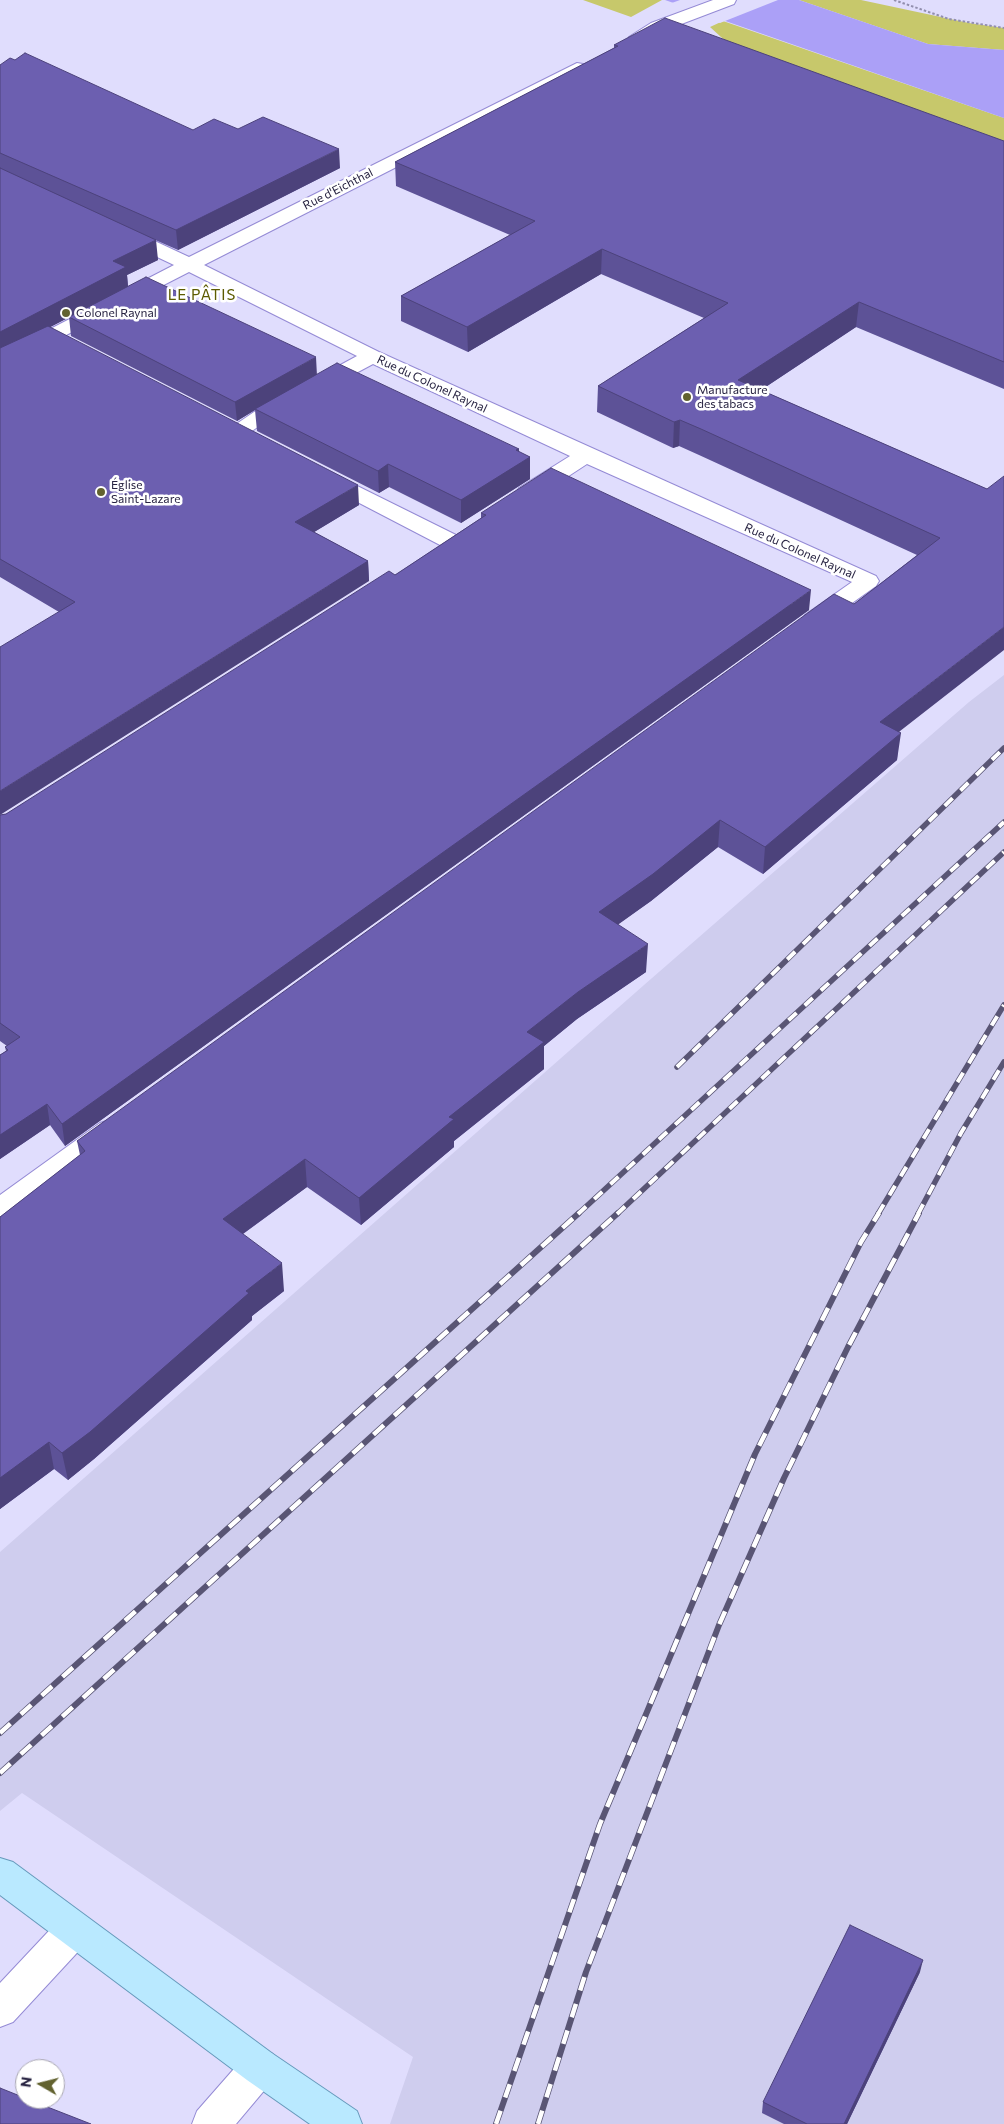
<!DOCTYPE html>
<meta charset="utf-8">
<style>
body{margin:0}
#map{position:relative;width:1004px;height:2124px;overflow:hidden;background:#e0ddfd;font-family:Commissioner,sans-serif}
canvas{display:block}
.north{position:absolute;left:15px;top:2059px;width:50px;height:50px;box-sizing:border-box;background:#fff;border:1px solid #a9a7b3;border-radius:50%;rotate:278deg;font-size:14px;font-weight:700;line-height:20px;text-align:center;color:#272341}
.north::after{content:'';display:block;margin:auto;width:18px;height:22px;background:#62622f;clip-path:polygon(50% 0,100% 100%,50% 72%,0 100%)}
</style>
<div id="map">
<canvas width="1004" height="2124"></canvas>
<div class="north">N</div>
</div>
<script>
const ctx = document.querySelector('canvas').getContext('2d');
ctx.lineJoin = 'round';
function fill(path, color) { ctx.fillStyle = color; ctx.fill(path, 'evenodd'); }
const toPath = rows => new Path2D(rows.map(r => 'M' + r).join(''));
function trace(path, color, width, dash) { ctx.strokeStyle = color; ctx.lineWidth = width; ctx.lineCap = dash ? 'butt' : 'round'; ctx.setLineDash(dash || []); ctx.stroke(path); }
function drawText(font, color, halo, rows, align = 'center') {
  ctx.font = font + ' Commissioner,sans-serif'; ctx.lineWidth = 5; ctx.setLineDash([]); ctx.textBaseline = 'middle'; ctx.strokeStyle = halo; ctx.fillStyle = color; for (const [text, x, y, turn = 0] of rows) {
    ctx.save(); ctx.translate(x, y); ctx.rotate((+turn || 0) * Math.PI / 180); ctx.textAlign = isNaN(turn) ? turn : align; if (halo) ctx.strokeText(text, 0, 0); ctx.fillText(text, 0, 0); ctx.restore();
  }
}
fill(toPath([
 [1004,675,1004,2124,390,2124,413,2057,22,1793,0,1811,0,1552,644,985,969,702]
]), '#cfcdee');
fill(toPath([
 [583,0,662,0,631,17],
 [799,0,861,0,969,23,1004,28,1004,50,928,44],
 [723,21,1004,118,1004,147,743,57,710,27]
]), '#c7c86b');
fill(toPath([
 [665,0,799,0,928,44,1004,50,1004,118]
]), '#aba0f7');
fill(toPath([
 [680,0,778,0,720,23,669,4]
]), '#e0ddfd');
const minor = toPath([
 [713,0,736,0,734,4,663,31,644,41,632,41,629,37,651,23,713,0],
 [577,63,583,64,586,68,583,72,204,265,379,352,876,576,879,581,876,586,821,625,813,627,805,625,802,620,805,615,852,582,587,464,535,498,527,500,519,498,516,493,519,488,570,456,373,364,268,420,246,435,239,437,232,435,228,431,232,427,254,412,357,356,189,272,0,369,0,355,174,265,117,238,114,234,117,230,131,230,189,257,577,63],
 [325,470,458,536,461,541,458,546,450,548,442,546,317,481,314,476,317,471,325,470],
 [110,1120,120,1123,124,1130,120,1137,10,1218,0,1221,0,1195,100,1123,110,1120],
 [74,1913,87,1918,92,1930,87,1942,13,2022,0,2027,0,1983,61,1918,74,1913],
 [260,2049,273,2054,279,2067,273,2080,236,2124,192,2124,197,2111,247,2054,260,2049]
]);
const major = toPath([
 [0,1858,13,1862,273,2054,357,2111,362,2124,310,2124,247,2080,0,1895,0,1858]
]);
trace(minor, '#948ad5', 2);
trace(major, '#679abc', 2);
trace(toPath([
 [894,0,949,19,1004,28]
]), '#928fae', 2, [2.5, 2]);
fill(minor, '#fff');
fill(major, '#b9e9ff');
const railFar1 = toPath([
 [677,1067,1004,748],
 [578,1214,1004,822],
 [617,1214,1004,852],
 [878,1214,1004,1005],
 [918,1214,961,1133,1004,1062]
]);
const rail = toPath([
 [0,1733,579,1213],
 [0,1773,618,1213],
 [496,2124,600,1824,755,1454,861,1242,879,1213],
 [538,2124,586,1972,719,1625,784,1478,848,1347,919,1213]
]);
trace(railFar1, '#595574', 5.5);
trace(rail, '#595574', 6);
trace(railFar1, '#fff', 4, [11]);
trace(rail, '#fff', 4.5, [14]);
fill(toPath([
 [614,45,988,136,1004,141,1004,389,856,327,761,390,987,489,899,732,897,760,763,874,718,847,651,901,618,924,646,972,577,1019,544,1046,544,1069,454,1141,454,1147,361,1225,307,1187,243,1234,284,1291,252,1316,252,1320,94,1459,68,1480,54,1469,0,1509,0,1217,80,1155,77,1141,854,604,917,555,699,455,679,446,673,448,597,412,598,386,704,318,601,274,468,352,401,321,401,296,510,235,396,186,395,162,614,48],
 [0,65,193,130,238,129,340,168,178,250,153,239,158,260,127,275,128,286,317,375,519,449,519,452,530,457,530,479,461,523,389,487,379,493,257,431,255,410,237,421,71,336,69,317,50,327,359,505,314,532,368,561,369,581,59,612,0,577],
 [481,513,809,610,65,1146,50,1125,0,1159,0,1055,6,1051,5,1047,7,1046,0,1041,0,815,6,814,395,575,481,518],
 [920,1972,847,2124,784,2124,762,2113,763,2102]
]), '#5d5297');
fill(toPath([
 [339,149,340,168,178,250,176,230],
 [156,240,158,260,127,275,128,287,0,353,0,332,113,261],
 [602,249,601,274,468,352,467,327],
 [859,302,856,327,737,406,738,380],
 [316,357,317,376,255,409,255,410,237,421,235,402],
 [680,420,679,446,673,448,674,422],
 [519,449,519,464,530,457,530,479,461,523,461,500],
 [388,464,389,487,379,493,378,471],
 [358,485,359,505,296,543,295,522],
 [368,561,369,581,0,815,0,791],
 [811,590,809,610,65,1146,62,1124],
 [1004,627,1004,650,877,749,880,722],
 [901,733,897,760,763,874,765,847],
 [720,820,718,847,651,901,598,939,599,912],
 [648,944,646,972,577,1019,544,1046,544,1069,454,1141,454,1147,361,1225,359,1198,449,1117,527,1032,578,992],
 [47,1104,50,1125,0,1159,0,1135],
 [305,1159,307,1187,226,1246,223,1219],
 [282,1263,284,1291,252,1316,252,1320,94,1459,68,1480,62,1453,246,1291],
 [49,1442,54,1469,0,1509,0,1478],
 [923,1960,920,1972,847,2124,844,2124]
]), '#4c427b');
const building = toPath([
 [665,18,1004,141,1004,362,859,302,738,380,987,489,1004,476,1004,627,880,722,901,733,765,847,720,820,653,874,599,912,648,944,578,992,527,1032,544,1042,449,1117,454,1119,359,1198,305,1159,223,1219,282,1263,246,1291,249,1293,90,1432,62,1453,49,1442,0,1478,0,1217,85,1151,77,1141,834,594,854,604,940,538,701,429,680,420,674,422,598,386,728,303,602,249,467,327,401,296,535,221,395,162,618,46,614,45,665,18],
 [25,53,193,130,214,119,238,129,263,117,339,149,176,230,0,153,0,65,10,58,15,60,25,53],
 [0,168,156,240,113,261,126,267,0,332,0,168],
 [146,277,316,357,235,402,69,317,146,277],
 [48,326,358,485,295,522,368,561,0,791,0,647,75,602,0,559,0,348,48,326],
 [337,363,519,449,516,450,530,457,461,500,388,464,378,471,255,409,337,363],
 [551,468,811,590,62,1124,47,1104,0,1135,0,1055,8,1050,5,1047,20,1037,0,1023,0,815,6,814,389,571,395,575,486,515,481,513,551,468],
 [850,1925,923,1960,844,2124,807,2124,763,2102,850,1925],
 [0,2088,25,2098,25,2099,27,2099,91,2124,0,2124,0,2088]
]);
fill(building, '#6c5fb0');
trace(building, '#4c427b', 1);
for (const [x, y, r, color] of [
 [66,313,5,"#62622f"],
 [687,397,5,"#62622f"],
 [101,492,5,"#62622f"]
]) { const dot = new Path2D(); dot.arc(x, y, r, 0, 2 * Math.PI); ctx.fillStyle = color; ctx.fill(dot); trace(dot, '#fff', 2); }
drawText('12px', '#272341', '#fff', [
 ["Rue d'Eichthal",338,189,-27],
 ["Rue du Colonel Raynal",432,384,25],
 ["Rue du Colonel Raynal",800,551,24]
]);
drawText('12px', '#272341', '#fff', [
 ["Colonel Raynal",76,313],
 ["Manufacture",697,390],
 ["des tabacs",697,404],
 ["Église",111,485],
 ["Saint-Lazare",111,499]
], 'left');
ctx.letterSpacing = '1px';
drawText('15px', '#5c5b00', '#fff', [
 ["LE PÂTIS",202,295]
]);
ctx.letterSpacing = '0px';
</script>
